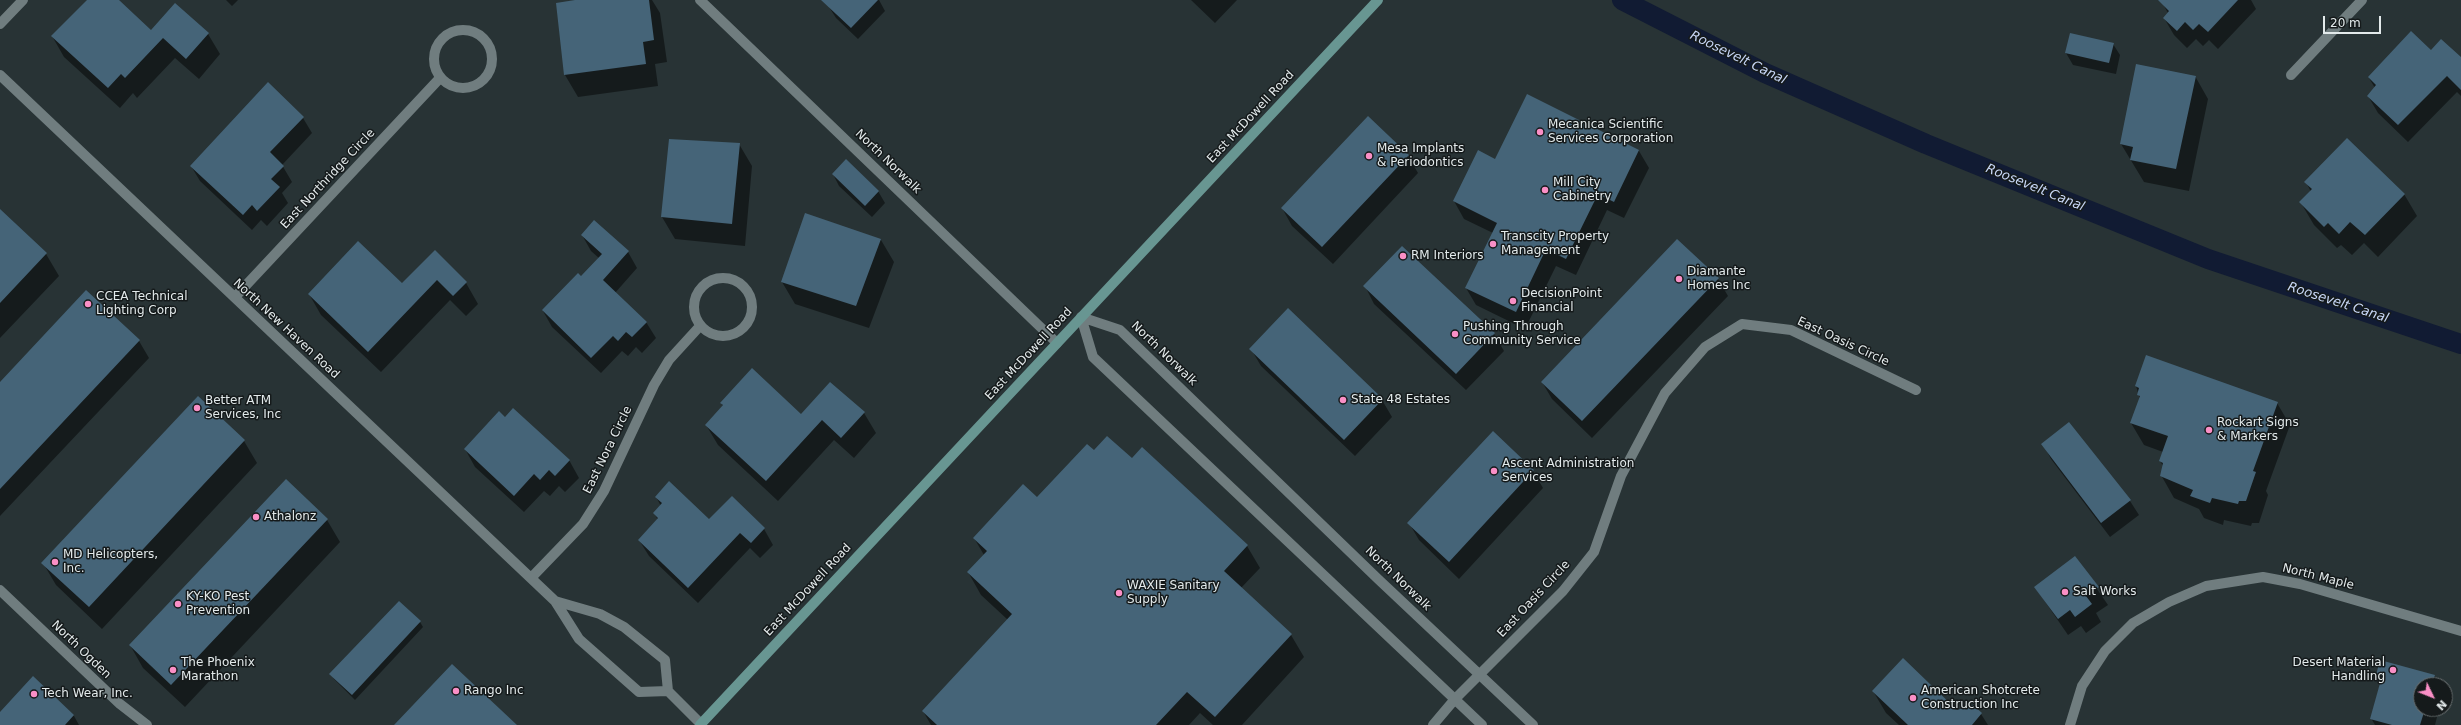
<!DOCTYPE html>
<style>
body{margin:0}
#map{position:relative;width:2461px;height:725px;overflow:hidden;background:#283335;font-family:"DejaVu Sans",sans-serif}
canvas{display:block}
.north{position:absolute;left:2413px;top:677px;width:40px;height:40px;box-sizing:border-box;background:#151a1b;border:1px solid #676d6e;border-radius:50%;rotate:133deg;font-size:11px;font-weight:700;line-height:16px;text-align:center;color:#e3eaeb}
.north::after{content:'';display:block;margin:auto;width:14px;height:18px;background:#fa8fc6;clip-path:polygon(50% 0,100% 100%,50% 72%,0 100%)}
.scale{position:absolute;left:2323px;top:16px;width:58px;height:18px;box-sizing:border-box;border:2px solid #e3eaeb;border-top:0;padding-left:5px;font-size:12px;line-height:14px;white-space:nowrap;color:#e3eaeb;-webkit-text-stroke:3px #151a1b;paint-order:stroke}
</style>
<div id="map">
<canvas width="2461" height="725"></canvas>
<div class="north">N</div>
<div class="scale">20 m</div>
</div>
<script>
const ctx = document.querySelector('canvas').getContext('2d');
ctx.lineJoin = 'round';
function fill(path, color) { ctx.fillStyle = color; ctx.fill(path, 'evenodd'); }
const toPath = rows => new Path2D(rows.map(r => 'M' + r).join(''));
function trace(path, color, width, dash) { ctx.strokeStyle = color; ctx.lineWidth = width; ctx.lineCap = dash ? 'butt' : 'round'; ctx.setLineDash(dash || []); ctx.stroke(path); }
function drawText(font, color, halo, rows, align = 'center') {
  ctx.font = font + ' "DejaVu Sans",sans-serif'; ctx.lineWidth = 3; ctx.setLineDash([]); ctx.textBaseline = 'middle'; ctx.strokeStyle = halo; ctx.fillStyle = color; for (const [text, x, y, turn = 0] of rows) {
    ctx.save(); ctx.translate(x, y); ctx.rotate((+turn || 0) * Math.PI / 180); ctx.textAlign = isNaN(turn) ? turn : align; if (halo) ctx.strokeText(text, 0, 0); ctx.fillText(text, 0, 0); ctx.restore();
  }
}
fill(toPath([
 [88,0,117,0,151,31,175,5,208,34,220,54,199,79,175,58,137,98,133,93,120,108,64,57,52,36],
 [226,0,238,0,232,6],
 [582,0,652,0,660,13,667,62,655,64,658,86,578,97,565,75,557,4],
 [836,0,879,0,885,11,858,39,836,18,829,7],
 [1191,0,1237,0,1215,23],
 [2166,0,2251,0,2256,9,2218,49,2209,40,2203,46,2196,39,2187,48,2174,35,2164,18,2168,13,2163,4],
 [2113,44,2120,55,2116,74,2073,65,2066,53],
 [2431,51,2461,59,2461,96,2457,92,2408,142,2378,113,2368,96,2375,88,2369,78],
 [2195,76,2208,99,2189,191,2144,182,2121,144],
 [1527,95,1639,151,1649,168,1624,218,1607,210,1576,275,1556,266,1525,329,1476,305,1466,288,1493,233,1464,219,1454,201,1496,160],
 [303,118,312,133,282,165,292,182,282,193,288,203,267,226,261,220,252,230,200,181,191,166],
 [739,144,752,166,745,246,675,239,662,217],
 [1408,156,1418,173,1333,264,1292,226,1282,208],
 [833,174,878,191,885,203,872,217,839,186],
 [2306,182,2404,194,2417,216,2378,257,2364,243,2352,255,2341,245,2337,248,2314,225,2301,203,2311,192],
 [0,210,46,254,59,276,0,338],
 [806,214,881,240,894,262,869,328,795,304,782,282],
 [582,235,628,252,637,268,615,293,646,322,656,338,642,353,636,347,628,356,622,351,601,373,552,327,543,311,600,259,591,251],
 [435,252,466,283,478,304,466,316,450,300,381,372,321,315,309,294,402,284],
 [1718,279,1728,296,1592,438,1552,399,1542,382],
 [1365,286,1494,334,1504,351,1466,390,1374,304],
 [139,341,149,358,0,516,0,384],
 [1251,349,1382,400,1392,417,1355,456,1261,366],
 [2136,386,2277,403,2290,425,2266,491,2268,495,2259,523,2252,523,2251,526,2224,520,2223,525,2204,518,2199,509,2174,498,2161,475,2163,466,2160,461,2163,452,2144,445,2131,423,2140,399],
 [198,398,244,441,257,463,102,629,56,585,43,563],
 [721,403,801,415,864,413,876,433,854,458,834,440,778,501,718,445,706,425,723,406],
 [505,418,569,460,579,478,565,492,559,486,550,496,544,491,524,512,475,467,465,449],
 [2043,444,2130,501,2139,515,2110,537,2051,459],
 [1094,451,1132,460,1247,546,1260,568,1241,588,1291,635,1304,657,1242,725,1213,725,1200,713,1189,725,931,725,923,711,1008,620,981,595,968,572,984,555,974,538,1037,499],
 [1533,471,1543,488,1459,579,1419,540,1409,523],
 [656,497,710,521,764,529,773,545,760,558,750,548,698,603,649,556,639,540,658,520,654,513,661,506],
 [327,520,340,542,185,707,143,668,130,645],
 [2075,557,2108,605,2096,613,2101,622,2086,633,2081,626,2068,635,2035,587],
 [420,622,423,627,355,700,334,679,331,674],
 [2377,674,2434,675,2440,685,2421,685,2421,709,2439,709,2435,725,2375,725,2371,718,2381,681],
 [33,678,74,716,79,725,0,725,0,713],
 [1873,691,1957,711,1973,706,1981,714,1988,725,1899,725,1886,713]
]), '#0007');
trace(toPath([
 [1622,0,1765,73,1926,144,2208,259,2461,344]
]), '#111b33', 20);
fill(toPath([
 [87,0,119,0,151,30,175,3,209,33,186,59,163,38,125,78,121,74,108,88,51,36],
 [575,0,649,0,654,40,643,42,646,64,564,75,556,3],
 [821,0,878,0,851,28],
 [2158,0,2238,0,2208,32,2199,24,2193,30,2185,22,2177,31,2163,18,2169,11],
 [2411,31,2431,50,2441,39,2461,57,2461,90,2447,76,2398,125,2367,96,2376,85,2368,77],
 [2070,33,2114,43,2109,63,2065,53],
 [2136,64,2196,76,2176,169,2130,160,2133,147,2120,144],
 [268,82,304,117,270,152,284,166,271,179,280,187,257,211,252,205,243,215,190,166],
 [1527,94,1639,150,1614,202,1598,194,1566,259,1546,249,1516,312,1465,288,1497,223,1453,201,1478,150,1495,159],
 [1368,116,1409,155,1322,247,1281,208],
 [2347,138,2405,194,2365,235,2350,222,2339,234,2328,223,2324,227,2299,202,2312,189,2304,182],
 [669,139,740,143,732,224,661,217],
 [846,159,879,191,865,206,832,174],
 [0,209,47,253,0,303],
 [805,213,881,239,856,306,781,282],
 [594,220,629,251,603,280,647,322,632,337,626,332,618,341,613,336,591,358,542,310,578,273,581,276,602,254,581,235],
 [1677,239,1719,278,1582,421,1541,382],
 [358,241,402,283,435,250,467,282,453,296,437,280,368,352,308,294],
 [1402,246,1495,333,1456,374,1363,286],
 [86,290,140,340,0,489,0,382],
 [1288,308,1383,399,1344,440,1249,349],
 [2146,355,2278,402,2253,471,2256,472,2246,501,2239,501,2238,504,2212,498,2210,503,2190,496,2193,490,2160,476,2163,463,2159,461,2168,436,2130,423,2140,396,2137,395,2139,388,2135,386],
 [752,368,801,414,830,382,865,412,841,438,822,420,766,481,705,425,723,405,720,403],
 [198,396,245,440,89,607,41,563],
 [513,408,570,460,555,476,549,470,540,480,534,474,514,496,464,449,499,411,505,417],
 [2069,422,2131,500,2101,523,2041,444],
 [1493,431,1534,470,1449,562,1407,523],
 [1107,436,1132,458,1142,447,1248,545,1224,571,1292,634,1215,717,1187,692,1156,725,937,725,922,711,1012,614,967,572,987,551,973,538,1023,484,1037,497,1087,444,1094,450],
 [286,479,328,519,171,685,129,645],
 [669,481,709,519,732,496,765,528,751,543,740,533,688,588,638,540,658,518,653,513,662,503,655,497],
 [2075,556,2099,587,2086,596,2092,604,2075,617,2070,610,2058,619,2034,587],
 [399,601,421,621,352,695,329,674],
 [1903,658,1957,710,1973,705,1982,713,1972,725,1908,725,1872,691],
 [2380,660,2435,675,2432,685,2421,685,2421,709,2425,709,2420,725,2392,725,2370,719,2382,676,2376,675],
 [452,664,517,725,394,725],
 [33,676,74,715,65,725,0,725,0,712]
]), '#456478');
trace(toPath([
 [700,0,1057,343],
 [0,24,23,0],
 '434 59a29 29 0 1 1 58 0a29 29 0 1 1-58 0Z',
 [0,75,555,601],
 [2291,75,2362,0],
 '694 307a29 29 0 1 1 58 0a29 29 0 1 1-58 0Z',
 [235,297,440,78],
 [1081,317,1120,330,1378,579,1533,725],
 [1081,317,1093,357,1482,725],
 [531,578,583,524,604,491,654,385,669,360,700,326],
 [0,590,120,704,147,725],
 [668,691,639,692,579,639,555,601,600,614,624,627,665,660,668,691,701,724],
 [1433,725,1455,699,1563,591,1594,552,1621,476,1665,393,1705,347,1742,324,1791,330,1916,390],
 [2070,725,2082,686,2105,651,2133,623,2169,602,2206,586,2263,577,2300,584,2461,631]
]), '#707d7f', 10);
trace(toPath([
 [700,725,1378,0]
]), '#689692', 10);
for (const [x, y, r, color] of [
 [1540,132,4,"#fa8fc6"],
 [1369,156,4,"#fa8fc6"],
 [1545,190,4,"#fa8fc6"],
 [1493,244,4,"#fa8fc6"],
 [1403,256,4,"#fa8fc6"],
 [1679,279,4,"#fa8fc6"],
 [1513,301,4,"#fa8fc6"],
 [88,304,4,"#fa8fc6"],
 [1455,334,4,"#fa8fc6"],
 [1343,400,4,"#fa8fc6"],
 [197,408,4,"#fa8fc6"],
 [2209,430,4,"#fa8fc6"],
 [1494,471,4,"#fa8fc6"],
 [256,517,4,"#fa8fc6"],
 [55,562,4,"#fa8fc6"],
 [2065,592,4,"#fa8fc6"],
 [1119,593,4,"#fa8fc6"],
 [178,604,4,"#fa8fc6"],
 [173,670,4,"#fa8fc6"],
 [2393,670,4,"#fa8fc6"],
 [456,691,4,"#fa8fc6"],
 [34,694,4,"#fa8fc6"],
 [1913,698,4,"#fa8fc6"]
]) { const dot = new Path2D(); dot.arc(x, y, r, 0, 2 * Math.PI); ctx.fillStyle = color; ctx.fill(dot); trace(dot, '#151a1b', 1.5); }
drawText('12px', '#e3eaeb', '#151a1b', [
 ["East McDowell Road",1251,117,-47],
 ["North Norwalk",888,162,44],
 ["East Northridge Circle",328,179,-47],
 ["North New Haven Road",286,329,43],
 ["East Oasis Circle",1843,342,25],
 ["East McDowell Road",1029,354,-47],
 ["North Norwalk",1164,354,44],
 ["East Nora Circle",608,450,-64],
 ["North Maple",2318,577,14],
 ["North Norwalk",1398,579,44],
 ["East McDowell Road",808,590,-47],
 ["East Oasis Circle",1534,599,-47],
 ["North Ogden",81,650,44]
]);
drawText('12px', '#e3eaeb', '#151a1b', [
 ["Mecanica Scientific",1548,125],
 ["Services Corporation",1548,139],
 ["Mesa Implants",1377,149],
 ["& Periodontics",1377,163],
 ["Mill City",1553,183],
 ["Cabinetry",1553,197],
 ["Transcity Property",1501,237],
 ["Management",1501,251],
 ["RM Interiors",1411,256],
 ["Diamante",1687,272],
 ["Homes Inc",1687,286],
 ["DecisionPoint",1521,294],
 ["Financial",1521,308],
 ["CCEA Technical",96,297],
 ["Lighting Corp",96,311],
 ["Pushing Through",1463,327],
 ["Community Service",1463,341],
 ["State 48 Estates",1351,400],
 ["Better ATM",205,401],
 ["Services, Inc",205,415],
 ["Rockart Signs",2217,423],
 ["& Markers",2217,437],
 ["Ascent Administration",1502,464],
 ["Services",1502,478],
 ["Athalonz",264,517],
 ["MD Helicopters,",63,555],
 ["Inc.",63,569],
 ["WAXIE Sanitary",1127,586],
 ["Supply",1127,600],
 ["Salt Works",2073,592],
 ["KY-KO Pest",186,597],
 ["Prevention",186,611],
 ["The Phoenix",181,663],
 ["Marathon",181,677],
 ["Desert Material",2385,663,"right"],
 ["Handling",2385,677,"right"],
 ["Rango Inc",464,691],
 ["American Shotcrete",1921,691],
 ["Construction Inc",1921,705],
 ["Tech Wear, Inc.",42,694]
], 'left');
drawText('italic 13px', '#c8d7f7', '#151a1b', [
 ["Roosevelt Canal",1738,58,26],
 ["Roosevelt Canal",2035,188,22],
 ["Roosevelt Canal",2338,303,18]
]);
</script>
